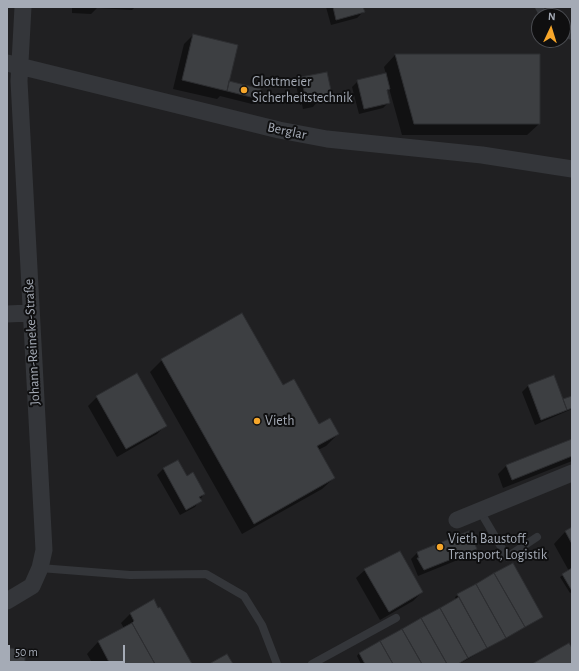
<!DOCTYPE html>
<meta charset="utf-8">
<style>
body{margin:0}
#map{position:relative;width:579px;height:671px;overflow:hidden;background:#141415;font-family:"Alegreya Sans",sans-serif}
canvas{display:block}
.frame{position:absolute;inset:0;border:8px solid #a5abb6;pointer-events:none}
.north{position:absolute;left:531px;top:8px;width:40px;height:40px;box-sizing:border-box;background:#0f0f10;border:1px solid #4b4d52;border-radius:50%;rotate:4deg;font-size:11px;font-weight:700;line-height:16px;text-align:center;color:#a5abb6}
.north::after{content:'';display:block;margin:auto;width:14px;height:18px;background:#f6a62a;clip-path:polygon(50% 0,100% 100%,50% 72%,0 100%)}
.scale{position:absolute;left:8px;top:645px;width:117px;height:18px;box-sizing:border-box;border:2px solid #a5abb6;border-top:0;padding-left:5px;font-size:12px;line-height:14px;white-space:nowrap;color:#a5abb6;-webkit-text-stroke:3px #0f0f10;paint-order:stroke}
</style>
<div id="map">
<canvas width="579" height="671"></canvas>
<div class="frame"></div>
<div class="north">N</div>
<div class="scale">50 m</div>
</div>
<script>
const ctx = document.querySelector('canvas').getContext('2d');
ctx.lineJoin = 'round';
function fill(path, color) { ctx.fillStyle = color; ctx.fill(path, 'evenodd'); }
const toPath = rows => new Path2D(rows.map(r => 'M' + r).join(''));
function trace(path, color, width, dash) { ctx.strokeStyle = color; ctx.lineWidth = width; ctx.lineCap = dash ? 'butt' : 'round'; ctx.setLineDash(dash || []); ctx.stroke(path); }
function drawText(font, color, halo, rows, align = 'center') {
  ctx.font = font + ' "Alegreya Sans",sans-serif'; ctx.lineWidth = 4; ctx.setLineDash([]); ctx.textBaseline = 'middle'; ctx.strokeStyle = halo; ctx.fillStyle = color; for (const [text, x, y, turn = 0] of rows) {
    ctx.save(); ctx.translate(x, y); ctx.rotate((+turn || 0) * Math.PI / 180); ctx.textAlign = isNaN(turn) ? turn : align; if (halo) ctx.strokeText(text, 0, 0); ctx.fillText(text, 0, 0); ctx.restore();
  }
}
fill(toPath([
 [7,7,572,7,572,664,7,664],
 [539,16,563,16,563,40,539,40]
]), '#202022');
fill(toPath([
 [72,7,135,7,132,10,97,8,91,14,72,13],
 [326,7,362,7,363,12,357,18,331,25],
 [193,35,227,84,258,98,252,104,220,96,217,99,173,89,184,44],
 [395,55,539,55,539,124,527,135,402,135,389,88,386,91,389,102,383,108,359,114,352,87,358,81,386,74,384,67],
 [302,78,330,94,325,100,318,101,313,107,303,109,302,104,300,105,296,84],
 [162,360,283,387,319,426,338,434,326,446,318,450,334,478,322,489,242,534,150,372],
 [553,377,563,401,572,397,572,409,535,425,522,392,528,386],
 [97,397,165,426,157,434,117,457,88,406],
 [572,440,572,461,503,488,498,474,507,465],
 [178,461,187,477,204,494,195,507,180,515,157,475,163,469],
 [572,528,572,592,570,593,560,577,569,571,554,544,565,532],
 [469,532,476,549,470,555,418,576,411,559,417,553],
 [365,570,422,592,413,601,380,620,356,578],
 [458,595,542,617,459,664,361,664,357,656,359,653,456,600,455,597],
 [153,601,191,664,93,664,87,654,98,642,124,628,121,623,130,614]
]), '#0007');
const building = toPath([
 [333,7,363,7,365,12,336,20,333,7],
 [193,34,238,45,227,91,182,80,193,34],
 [395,54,540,54,540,124,414,124,395,54],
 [327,72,332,95,319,97,320,101,309,103,308,99,306,100,301,77,327,72],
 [386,73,390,89,387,90,390,103,364,109,357,80,386,73],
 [229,81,261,89,259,99,227,91,229,81],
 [242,313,283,385,294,379,319,424,330,418,339,434,317,446,335,478,254,524,161,359,242,313],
 [137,373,167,426,126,449,96,396,137,373],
 [554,375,567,410,541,420,528,385,554,375],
 [572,396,572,408,567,410,563,399,572,396],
 [572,439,572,456,512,480,506,465,572,439],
 [178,460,187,476,193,472,205,494,199,497,202,501,186,510,163,468,178,460],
 [572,527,572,544,565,531,572,527],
 [469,531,477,549,424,570,417,558,419,558,417,552,469,531],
 [400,551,423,592,389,612,364,569,400,551],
 [513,563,543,617,525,627,494,573,513,563],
 [572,568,572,591,562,574,572,568],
 [494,573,525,627,506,638,476,584,494,573],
 [476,584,506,638,487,648,457,594,476,584],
 [459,597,487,648,468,658,440,608,459,597],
 [154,599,158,608,160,607,192,664,155,664,132,623,134,621,130,613,154,599],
 [440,608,468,658,458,664,447,664,421,618,440,608],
 [421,618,447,664,422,664,402,629,421,618],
 [132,623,155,664,110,664,98,641,132,623],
 [402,629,422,664,393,664,380,641,402,629],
 [380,641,393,664,365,664,359,653,380,641],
 [569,643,572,648,572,664,532,664,569,643],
 [7,648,25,649,25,664,7,664,7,648],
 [227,654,233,664,209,664,227,654]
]);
fill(building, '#3d3f42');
trace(building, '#2d2e31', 1);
trace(toPath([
 [539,7,544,16],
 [563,33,572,36],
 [480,511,507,557,537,537],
 [40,568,130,575,206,574,244,596,262,625,277,664],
 [312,664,396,618]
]), '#34363a', 8);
trace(toPath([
 [7,63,279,130,327,139,482,155,572,169],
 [7,314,30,313],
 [457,520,572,473],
 [7,601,32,586,40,568,44,550,19,81,23,7]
]), '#34363a', 17);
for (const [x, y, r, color] of [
 [244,90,4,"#f6a62a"],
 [257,421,4,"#f6a62a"],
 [440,547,4,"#f6a62a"]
]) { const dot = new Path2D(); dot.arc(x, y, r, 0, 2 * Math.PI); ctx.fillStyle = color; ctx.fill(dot); trace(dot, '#0f0f10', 1.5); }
drawText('14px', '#a5abb6', '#0f0f10', [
 ["Glottmeier",252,82],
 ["Sicherheitstechnik",252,98],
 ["Vieth",265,421],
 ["Vieth Baustoff,",448,539],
 ["Transport, Logistik",448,555]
], 'left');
drawText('14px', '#a5abb6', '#0f0f10', [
 ["Berglar",287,131,12],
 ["Johann-Reineke-Straße",32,342,-93]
]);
</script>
